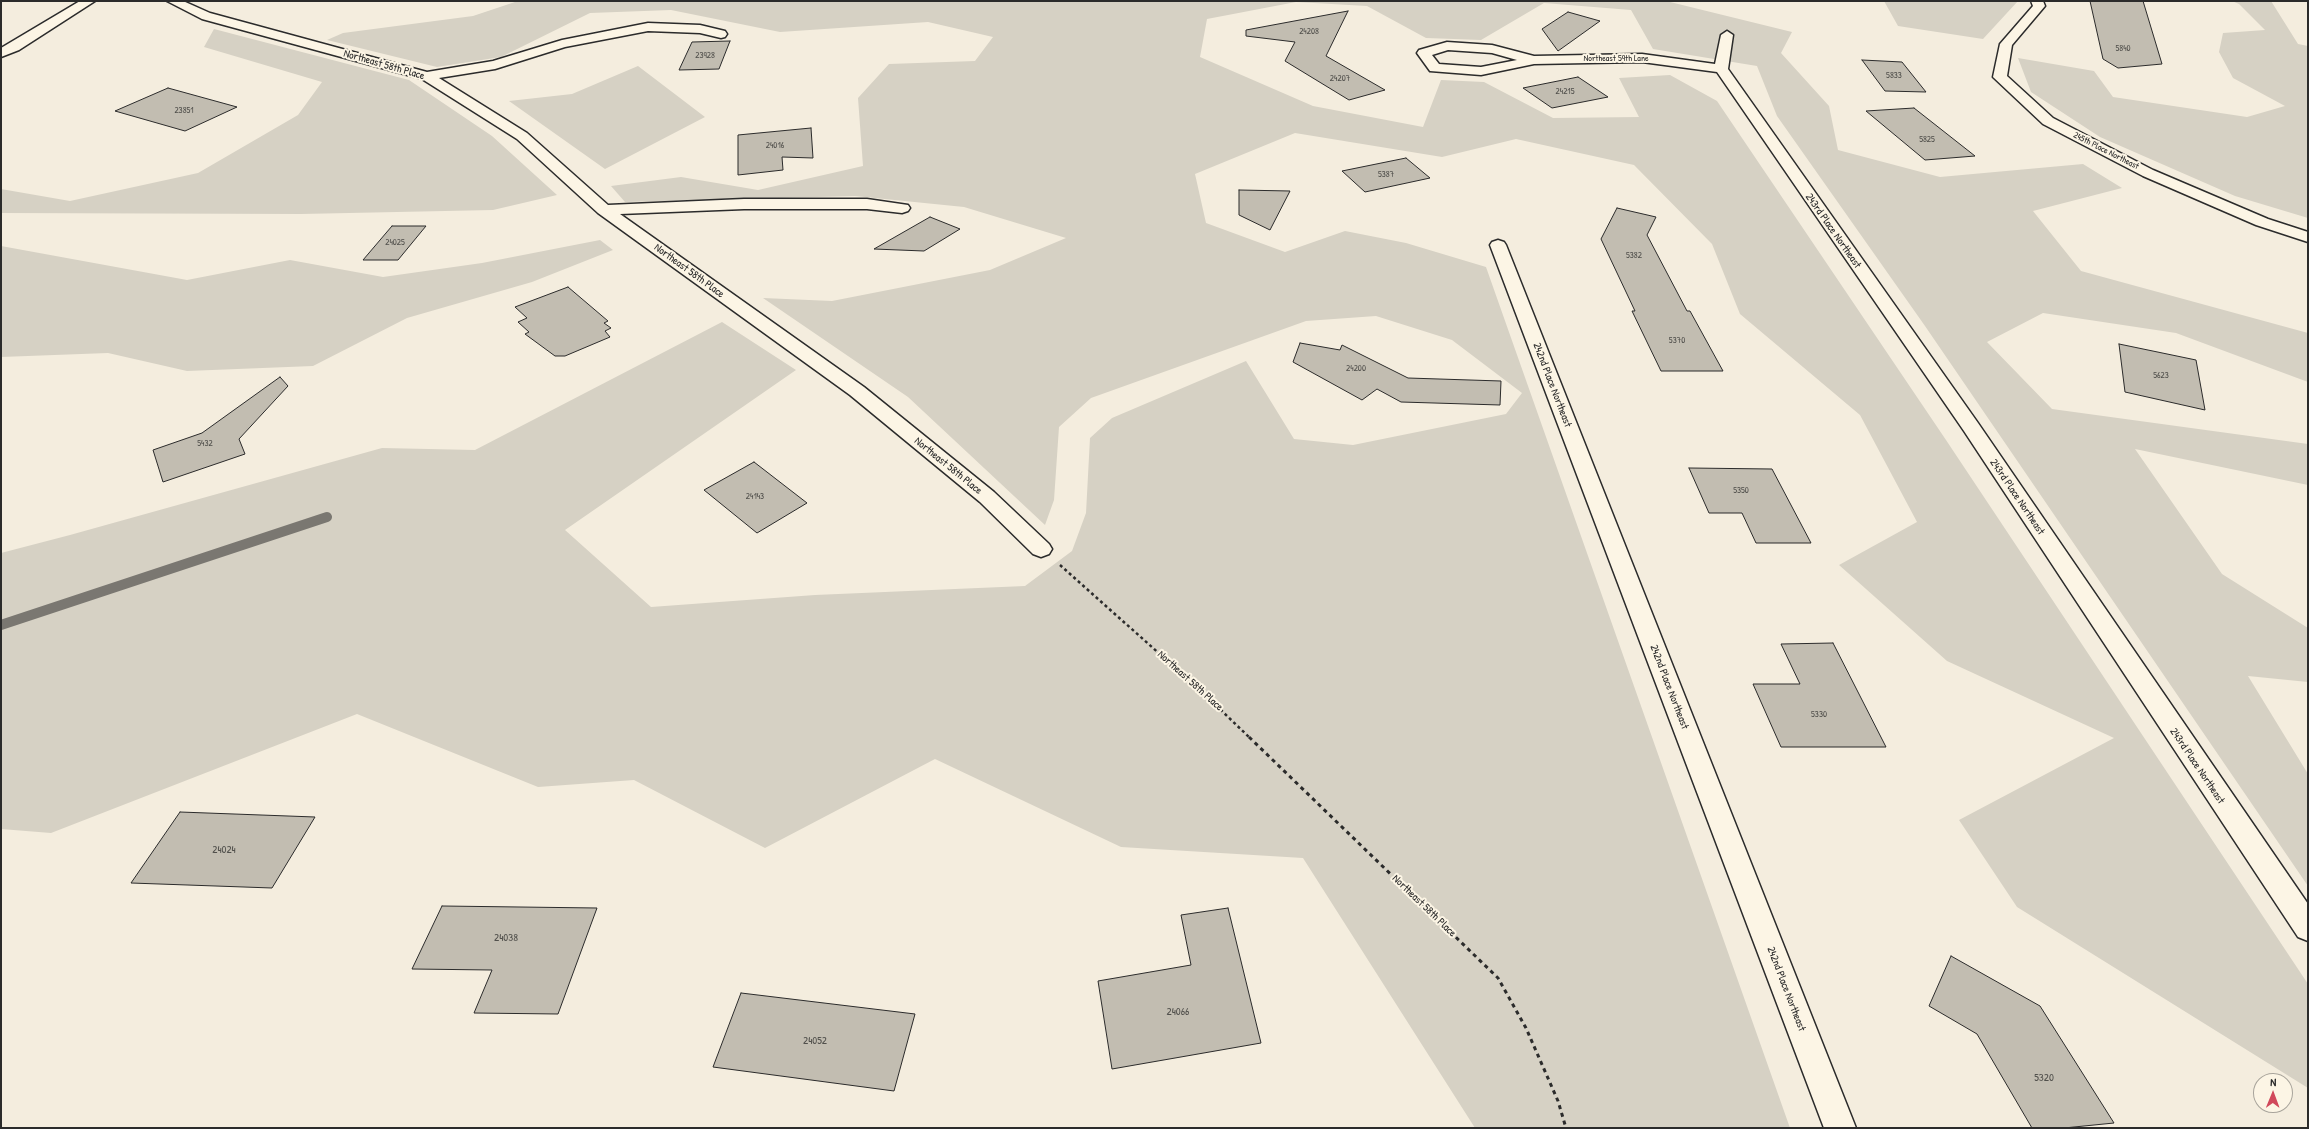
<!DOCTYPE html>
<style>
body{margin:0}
#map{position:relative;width:2309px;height:1129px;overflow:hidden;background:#f4edde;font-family:"Patrick Hand",sans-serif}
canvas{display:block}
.frame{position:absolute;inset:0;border:2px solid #2b2b2b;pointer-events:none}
.north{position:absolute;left:2253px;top:1073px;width:40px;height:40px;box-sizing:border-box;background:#fcf5e5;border:1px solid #a8a49b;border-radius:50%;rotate:1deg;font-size:11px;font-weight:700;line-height:16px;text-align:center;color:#2b2b2b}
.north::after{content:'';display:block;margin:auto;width:14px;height:18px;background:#d1495b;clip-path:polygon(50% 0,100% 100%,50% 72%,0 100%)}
</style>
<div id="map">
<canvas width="2309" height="1129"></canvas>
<div class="frame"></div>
<div class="north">N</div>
</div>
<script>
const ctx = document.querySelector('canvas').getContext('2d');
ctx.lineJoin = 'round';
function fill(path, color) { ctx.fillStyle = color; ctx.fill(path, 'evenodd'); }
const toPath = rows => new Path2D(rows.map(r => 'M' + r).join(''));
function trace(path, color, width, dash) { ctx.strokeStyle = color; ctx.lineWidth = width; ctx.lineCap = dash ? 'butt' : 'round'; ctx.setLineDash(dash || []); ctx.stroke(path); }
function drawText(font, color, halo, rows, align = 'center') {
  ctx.font = font + ' "Patrick Hand",sans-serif'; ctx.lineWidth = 4; ctx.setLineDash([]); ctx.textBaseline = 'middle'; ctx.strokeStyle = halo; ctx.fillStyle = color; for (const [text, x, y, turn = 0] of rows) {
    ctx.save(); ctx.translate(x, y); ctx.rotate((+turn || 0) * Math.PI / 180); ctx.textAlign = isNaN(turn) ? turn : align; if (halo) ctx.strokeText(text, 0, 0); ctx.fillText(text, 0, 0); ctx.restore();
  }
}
fill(toPath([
 [518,1,1666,1,1792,32,1781,53,1829,106,1838,150,1940,177,2083,164,2122,188,2033,211,2081,271,2308,333,2308,382,2176,333,2043,313,1987,342,2052,409,2308,444,2308,485,2135,449,2222,574,2308,628,2308,682,2248,676,2308,774,2308,886,1925,326,1777,116,1757,66,1653,49,1631,10,1544,3,1481,40,1426,38,1367,6,1296,2,1207,19,1200,57,1313,106,1423,127,1441,80,1484,82,1553,118,1639,117,1619,78,1670,75,1717,101,1946,440,2308,984,2308,1088,2017,907,1959,820,2114,738,1947,661,1839,565,1917,522,1860,415,1740,314,1712,244,1634,165,1516,139,1442,157,1295,133,1195,174,1206,223,1285,252,1345,231,1406,243,1486,267,1790,1128,1475,1128,1303,858,1121,847,935,759,765,848,634,780,538,787,357,714,51,833,1,829,1,553,70,535,382,448,475,450,722,322,796,370,565,530,651,607,815,595,1025,586,1072,551,1086,513,1090,438,1112,418,1246,361,1294,439,1353,445,1506,414,1522,393,1452,340,1376,316,1306,321,1091,398,1059,427,1054,500,1045,525,908,397,763,298,832,301,990,270,1066,238,964,207,855,196,625,202,611,186,681,177,758,190,863,166,858,98,889,64,975,61,993,37,928,22,780,32,671,10,590,13,501,57,437,67,327,40,343,33,473,16],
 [1884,1,2018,1,1983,39,1898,26],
 [2232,1,2271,1,2298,44,2308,46,2308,218,2235,196,2100,137,2031,92,2018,58,2094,71,2113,97,2247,117,2285,106,2233,78,2219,52,2223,33,2265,30,2239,4],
 [214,29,409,80,492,136,557,195,493,210,301,214,1,213,1,189,70,201,198,173,298,115,322,82,204,47],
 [638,66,705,117,605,169,509,101,572,94],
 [600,240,613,250,532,282,407,318,313,366,187,371,108,353,1,357,1,246,187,280,290,260,383,277,482,263]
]), '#d6d1c4');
trace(toPath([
 [1,625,327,517]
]), '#7a7771', 10);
const building = toPath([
 [2090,1,2143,1,2162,64,2118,68,2103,59,2090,1],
 [1348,11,1326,56,1385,90,1349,100,1285,61,1295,42,1246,36,1246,30,1348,11],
 [1568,12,1600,21,1558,51,1542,29,1568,12],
 [730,41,719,69,679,70,692,42,730,41],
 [1862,60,1902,62,1926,92,1885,91,1862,60],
 [1578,77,1608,97,1552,108,1523,88,1578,77],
 [168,88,237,107,185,131,115,111,168,88],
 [1914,108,1975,156,1925,160,1866,111,1914,108],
 [811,128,813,158,782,157,783,170,738,175,738,135,811,128],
 [1406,158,1430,178,1365,192,1342,171,1406,158],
 [1239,190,1290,191,1270,230,1239,215,1239,190],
 [1617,208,1656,217,1647,235,1687,311,1690,311,1723,371,1661,371,1632,311,1635,311,1601,239,1617,208],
 [930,217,960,229,924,251,874,249,930,217],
 [392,226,426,226,398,260,363,260,392,226],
 [568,287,608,321,604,323,611,328,605,331,610,337,565,356,555,356,525,334,529,332,518,322,527,318,515,307,568,287],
 [1300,343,1340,350,1342,345,1408,378,1501,381,1500,405,1401,402,1377,389,1362,400,1293,362,1300,343],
 [2119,344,2196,360,2205,410,2125,392,2119,344],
 [280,377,288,386,239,439,245,454,163,482,153,450,202,433,280,377],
 [754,462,807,503,757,533,704,490,754,462],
 [1689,468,1772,469,1811,543,1756,543,1742,513,1709,513,1689,468],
 [1833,643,1886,747,1781,747,1753,684,1800,684,1781,644,1833,643],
 [180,812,315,817,272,888,131,883,180,812],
 [442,906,597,908,558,1014,474,1013,492,970,412,969,442,906],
 [1228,908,1261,1043,1112,1069,1098,981,1191,965,1181,915,1228,908],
 [1951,956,2040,1006,2114,1123,2064,1128,2032,1128,1977,1034,1929,1006,1951,956],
 [741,993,915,1014,894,1091,713,1067,741,993]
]);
fill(building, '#c2bdb1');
trace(building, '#2b2b2b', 1);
const minor = toPath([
 [80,1,95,1,19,50,1,57,1,48,80,1],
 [167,1,183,1,210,13,427,72,493,61,562,40,648,23,700,25,725,31,727,34,725,37,721,38,700,33,648,31,565,47,495,69,439,78,527,133,608,205,744,199,867,199,908,205,910,208,908,211,902,213,867,209,744,209,620,214,864,387,994,492,1049,544,1052,549,1049,554,1041,557,1033,554,980,502,850,395,598,213,517,139,422,79,202,19,167,1],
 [2031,1,2043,1,2045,6,2012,45,2007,76,2053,118,2153,170,2268,219,2308,232,2308,242,2256,225,2143,176,2043,124,1993,77,2000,44,2033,6,2031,1],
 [1727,31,1733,35,1728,69,1978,423,2308,904,2308,941,2298,937,1964,431,1717,72,1642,62,1534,64,1481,75,1430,71,1417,53,1419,50,1447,42,1492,45,1534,56,1642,54,1715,64,1721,35,1727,31],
 [1448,50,1492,53,1517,60,1481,67,1439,64,1432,55,1448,50],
 [1498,240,1504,242,1506,245,1856,1128,1824,1128,1490,245,1492,242,1498,240]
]);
trace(minor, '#2b2b2b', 3);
trace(toPath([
 [1060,565,1200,690,1250,738]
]), '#2b2b2b', 2.5, [3, 3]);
trace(toPath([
 [1249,737,1498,978,1526,1028,1558,1101,1566,1128]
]), '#2b2b2b', 3, [4, 4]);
fill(minor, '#fcf5e5');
drawText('9px', '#51504c', null, [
 ["24208",1309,32],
 ["5840",2123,49],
 ["23928",705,56],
 ["5833",1894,76],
 ["24207",1340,79],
 ["24215",1565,92],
 ["23851",184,111],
 ["5825",1927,140],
 ["24016",775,146],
 ["5387",1386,175],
 ["24025",395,243],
 ["5382",1634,256],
 ["5370",1677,341],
 ["24200",1356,369],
 ["5623",2161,376],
 ["5432",205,444],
 ["5350",1741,491],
 ["24143",755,497],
 ["5330",1819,715]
]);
drawText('9px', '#2b2b2b', '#fcf5e5', [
 ["Northeast 59th Lane",1616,59],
 ["245th Place Northeast",2106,151,27]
]);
drawText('11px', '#2b2b2b', '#fcf5e5', [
 ["Northeast 58th Place",384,65,16],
 ["243rd Place Northeast",1833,231,55],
 ["Northeast 58th Place",689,271,36],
 ["242nd Place Northeast",1552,385,69],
 ["Northeast 58th Place",948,466,39],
 ["243rd Place Northeast",2017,497,56],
 ["Northeast 58th Place",1190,681,42],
 ["242nd Place Northeast",1669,687,69],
 ["243rd Place Northeast",2197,766,56],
 ["Northeast 58th Place",1424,906,44],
 ["242nd Place Northeast",1786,989,69]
]);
drawText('11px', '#51504c', null, [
 ["24024",224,850],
 ["24038",506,938],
 ["24066",1178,1012],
 ["24052",815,1041],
 ["5320",2044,1078]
]);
</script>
